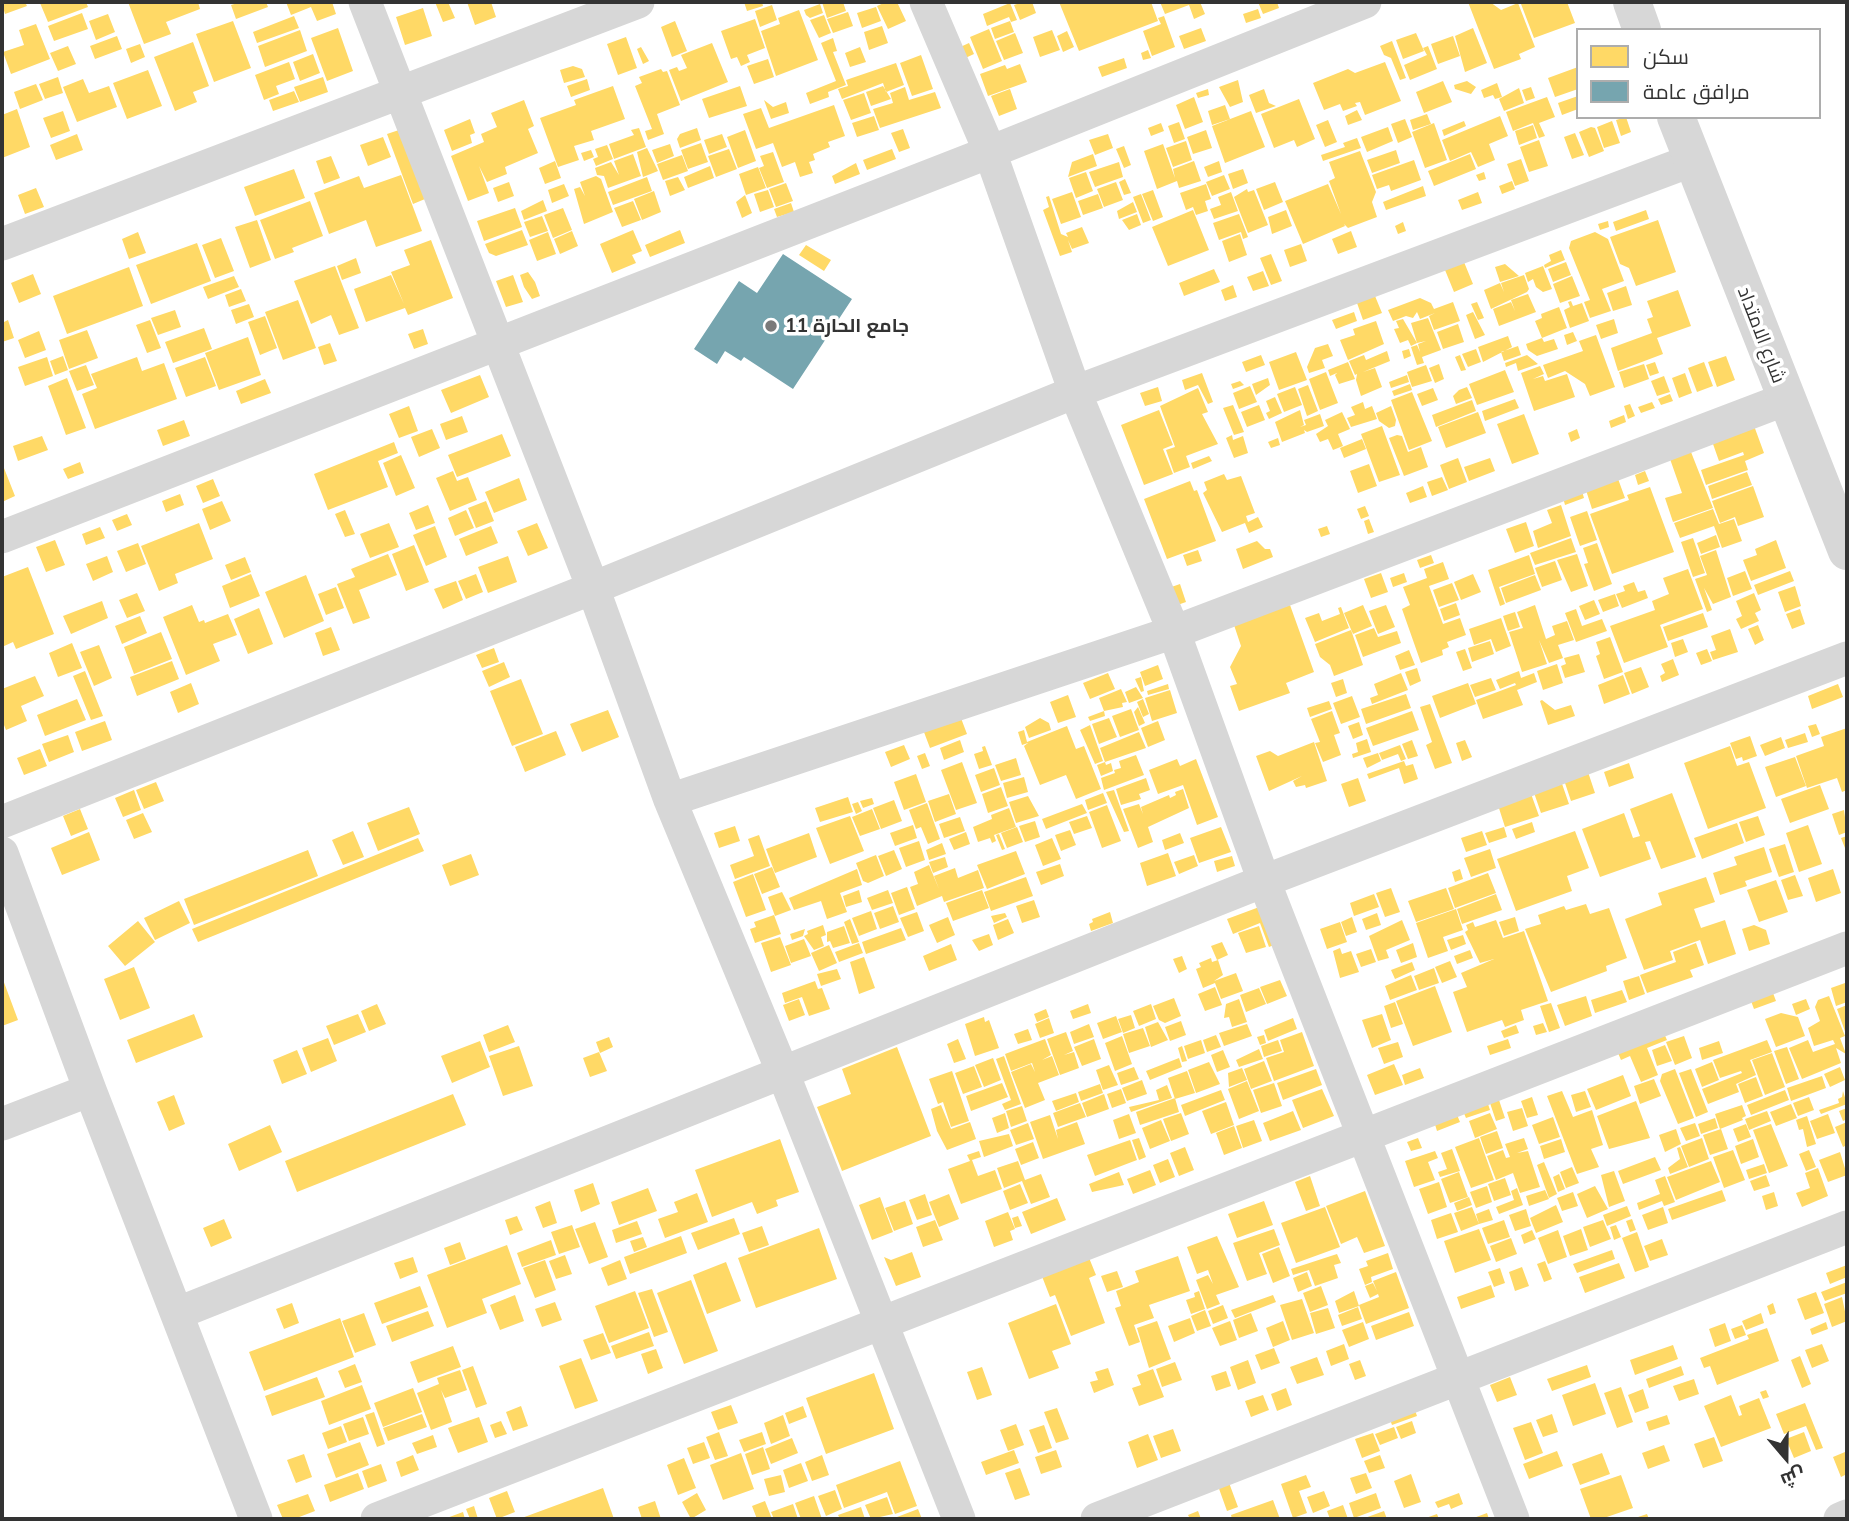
<!DOCTYPE html>
<meta charset="utf-8">
<style>
body{margin:0}
#map{position:relative;width:1849px;height:1521px;overflow:hidden;background:#fff;font-family:Mulish,Cairo,sans-serif}
canvas{display:block}
.frame{position:absolute;inset:0;border:4px solid #333;pointer-events:none}
.legend{position:absolute;left:1576px;top:28px;width:245px;height:91px;box-sizing:border-box;background:#fff;border:2px solid #adadad;margin:0;padding:9px 12px;list-style:none;font-size:21px;color:#333}
.legend li{display:flex;align-items:center;gap:14px;height:35px}
.legend b{width:35px;border:2px solid #adadad}
.north{position:absolute;left:1751px;top:1423px;width:70px;height:70px;-webkit-text-stroke:5px #fff;paint-order:stroke;rotate:160deg;font-size:19px;font-weight:700;line-height:28px;text-align:center;color:#333}
.north::after{content:'';display:block;margin:auto;width:24px;height:32px;background:#333;clip-path:polygon(50% 0,100% 100%,50% 72%,0 100%)}
</style>
<div id="map">
<canvas width="1849" height="1521"></canvas>
<div class="frame"></div>
<ul class="legend">
<li><b style="height:19px;background:#ffd966"></b>سكن</li>
<li><b style="height:19px;background:#76a5af"></b>مرافق عامة</li>
</ul>
<div class="north">ش</div>
</div>
<script>
const ctx = document.querySelector('canvas').getContext('2d');
ctx.lineJoin = 'round';
function fill(path, color) { ctx.fillStyle = color; ctx.fill(path, 'evenodd'); }
const toPath = rows => new Path2D(rows.map(r => 'M' + r).join(''));
function trace(path, color, width, dash) { ctx.strokeStyle = color; ctx.lineWidth = width; ctx.lineCap = dash ? 'butt' : 'round'; ctx.setLineDash(dash || []); ctx.stroke(path); }
function drawText(font, color, halo, rows, align = 'center') {
  ctx.font = font + ' Mulish,Cairo,sans-serif'; ctx.lineWidth = 7; ctx.setLineDash([]); ctx.textBaseline = 'middle'; ctx.strokeStyle = halo; ctx.fillStyle = color; for (const [text, x, y, turn = 0] of rows) {
    ctx.save(); ctx.translate(x, y); ctx.rotate((+turn || 0) * Math.PI / 180); ctx.textAlign = isNaN(turn) ? turn : align; if (halo) ctx.strokeText(text, 0, 0); ctx.fillText(text, 0, 0); ctx.restore();
  }
}
fill(toPath([
 [7,2,25,2,27,6,5,14,2,4],
 [86,2,88,7,48,22,40,3],
 [128,2,198,2,200,9,166,22,171,34,144,44],
 [241,2,266,2,268,7,236,19,231,5],
 [286,2,332,2,336,14,317,21,311,7,291,15],
 [435,2,448,2,455,18,443,22],
 [467,2,491,2,496,17,475,25],
 [744,2,762,2,763,6,747,11],
 [822,2,843,2,846,11,827,18],
 [886,2,897,2,906,21,888,29,877,6],
 [1023,2,1032,2,1036,13,1020,20,1014,5],
 [1059,2,1151,2,1158,21,1079,51],
 [1160,2,1200,2,1205,14,1194,19,1189,5,1165,14],
 [1258,2,1277,2,1279,8,1263,14],
 [1468,2,1490,2,1501,10,1518,3,1535,47,1519,54,1521,59,1494,69],
 [1526,2,1567,2,1575,23,1534,38,1521,4],
 [1010,3,1017,20,1011,22,1009,17,987,26,983,14],
 [820,4,823,13,810,18,806,15,804,10],
 [772,5,777,20,760,27,755,11],
 [876,7,881,21,862,28,857,13],
 [423,8,432,36,405,45,396,17],
 [1258,9,1261,18,1246,23,1243,14],
 [799,10,818,60,776,76,761,31,780,24,778,18],
 [848,12,853,26,833,33,827,19],
 [82,13,88,29,54,41,48,26],
 [108,14,115,32,96,40,89,21],
 [824,15,831,33,819,38,810,20],
 [294,16,299,28,257,43,253,32],
 [1164,16,1175,47,1152,56,1143,31,1161,24,1158,18],
 [755,19,765,48,747,55,750,62,741,66,737,57,731,59,721,31],
 [233,21,251,68,214,82,196,34],
 [675,21,687,51,672,57,661,27],
 [1010,21,1014,32,995,39,991,28],
 [36,24,50,59,11,74,3,52,24,45,19,30],
 [882,26,888,43,869,50,864,32],
 [338,28,353,71,327,81,311,38],
 [1201,28,1206,41,1184,49,1179,36],
 [1473,28,1487,63,1465,72,1455,36],
 [989,29,1002,61,983,69,970,37],
 [300,30,307,51,265,67,258,46],
 [1052,30,1060,50,1040,57,1033,37],
 [1067,31,1074,47,1063,52,1057,36],
 [1015,33,1023,53,1004,60,996,41],
 [1416,33,1424,51,1403,59,1396,40],
 [117,36,122,49,95,59,90,46],
 [1453,36,1460,56,1438,64,1431,44],
 [626,37,637,68,618,75,607,44],
 [833,38,837,51,833,52,846,85,828,92,829,97,810,104,806,93,836,81,821,43],
 [1392,41,1406,78,1400,80,1391,58,1384,55,1380,46],
 [193,42,209,86,193,92,197,102,175,111,154,57],
 [712,43,728,82,681,101,669,70,677,67,679,71,687,68,681,55],
 [969,43,974,54,961,60,956,49],
 [140,44,145,57,131,63,126,49],
 [68,46,76,64,58,71,50,53],
 [1428,46,1437,69,1410,80,1404,65,1427,55,1423,48],
 [641,47,649,61,643,64,637,49],
 [860,47,866,62,850,67,845,53],
 [1148,50,1151,58,1143,60,1141,53],
 [313,54,320,73,300,81,293,62],
 [921,55,933,89,912,96,900,63],
 [1124,58,1127,68,1102,77,1098,67],
 [768,59,774,77,754,84,747,66],
 [289,62,295,79,276,86,279,94,264,100,255,75],
 [1385,62,1401,101,1365,115,1360,102,1355,103,1357,106,1343,111,1340,104,1324,110,1313,83,1348,69,1355,73],
 [896,63,904,85,886,92,883,83,842,99,838,89,848,86,846,80],
 [1020,64,1027,82,988,96,980,74,1005,65,1007,69],
 [573,66,582,69,585,77,564,83,560,70],
 [1578,67,1578,89,1555,97,1548,78],
 [661,69,663,72,667,71,680,105,657,114,664,134,648,140,645,131,652,129,635,86,642,83,639,77],
 [148,70,162,106,127,119,113,83],
 [58,77,63,93,45,99,39,84],
 [323,77,328,92,300,102,294,87],
 [83,79,89,93,109,86,117,107,77,122,63,87],
 [587,79,590,90,571,97,567,86],
 [1238,80,1243,102,1230,107,1219,87],
 [1443,81,1452,102,1424,113,1416,92],
 [1467,81,1476,87,1471,94,1455,89,1454,85],
 [1497,83,1502,97,1495,99,1493,95,1484,98,1481,90],
 [36,84,43,100,20,109,14,92],
 [613,86,625,119,591,131,594,140,574,146,579,160,558,167,540,118,576,105,574,100],
 [740,86,747,106,709,118,702,99],
 [883,86,891,99,871,106,866,92],
 [905,87,909,100,935,92,941,108,880,128,873,109,893,103,890,93],
 [1531,87,1535,98,1526,101,1522,90],
 [1519,88,1524,103,1504,111,1499,99],
 [1010,89,1017,109,999,116,991,96],
 [1208,89,1209,95,1198,98,1196,93],
 [1264,89,1269,103,1276,106,1256,113,1249,95],
 [294,91,299,102,273,111,269,100],
 [864,93,871,113,851,120,843,100],
 [1578,96,1578,109,1562,115,1558,103],
 [1194,97,1203,122,1185,129,1176,105],
 [1547,97,1555,117,1539,123,1545,136,1539,138,1533,123,1513,131,1506,112],
 [1299,99,1315,139,1297,147,1294,140,1274,148,1261,114],
 [524,100,534,126,528,129,538,153,505,167,507,174,487,182,479,166,489,193,468,201,451,156,484,142,481,134,497,127,491,113],
 [764,100,773,107,786,102,789,113,771,119],
 [834,105,845,136,828,142,830,147,813,154,815,160,809,162,813,173,800,177,795,162,782,167,773,143,756,149,743,114,761,108,769,128],
 [1225,105,1230,119,1212,125,1208,111],
 [17,109,30,147,2,158,2,115],
 [1357,110,1362,120,1348,125,1345,116],
 [63,111,70,131,51,138,43,118],
 [1251,111,1265,147,1225,163,1212,126],
 [1427,114,1431,124,1413,130,1410,120],
 [874,116,879,130,857,137,852,123],
 [1500,116,1508,136,1489,144,1495,160,1478,167,1471,152,1450,161,1442,140],
 [1626,117,1631,132,1621,136,1616,120],
 [470,119,475,133,470,135,472,143,452,151,444,130],
 [1405,119,1412,137,1398,143,1391,124],
 [1328,120,1337,142,1325,147,1316,125],
 [1464,121,1466,126,1444,136,1442,130],
 [1612,121,1620,143,1604,148,1597,127],
 [1179,122,1185,139,1174,143,1168,126],
 [1161,123,1164,131,1151,136,1148,128],
 [1434,123,1447,160,1425,168,1412,132],
 [1533,125,1537,138,1519,145,1515,131],
 [1388,127,1393,141,1367,152,1361,137],
 [1591,127,1595,128,1604,151,1589,157,1579,132],
 [639,128,646,147,614,159,609,144,634,135,631,130],
 [697,128,701,140,680,148,677,139,680,134],
 [903,129,910,148,899,152,891,133],
 [399,130,425,199,413,204,387,134],
 [745,130,756,161,738,168,727,137],
 [1206,130,1212,148,1193,154,1187,137],
 [1575,133,1584,155,1572,159,1564,137],
 [77,134,83,150,56,160,50,145],
 [722,134,727,147,709,154,704,140],
 [1108,134,1113,148,1095,155,1089,140],
 [383,137,391,157,368,166,360,145],
 [1357,138,1361,148,1323,161,1321,155,1345,147,1343,143],
 [1539,140,1548,166,1529,172,1520,147],
 [1186,141,1192,160,1173,167,1166,148],
 [701,143,708,162,688,169,681,150],
 [670,144,674,156,657,163,652,150],
 [1163,144,1175,178,1173,169,1194,161,1201,181,1179,188,1177,181,1157,189,1144,151],
 [607,145,613,159,596,166,593,159,598,157,595,149],
 [1124,146,1131,165,1124,168,1116,149],
 [647,148,658,171,643,177,637,152],
 [729,149,737,169,716,177,708,156],
 [892,149,896,159,867,170,863,160],
 [591,150,594,157,584,161,581,153],
 [1396,150,1400,163,1372,173,1367,160],
 [1360,151,1376,192,1372,202,1377,217,1348,228,1344,224,1345,226,1303,244,1285,201,1328,184,1341,214,1329,181,1335,178,1329,162],
 [773,152,784,182,767,188,759,168,764,166,760,156],
 [633,154,641,176,608,188,604,176,597,175,595,168,611,162,619,175,614,161],
 [1093,154,1097,166,1068,177,1072,162],
 [1470,154,1476,169,1434,186,1428,171],
 [682,155,688,171,663,180,657,164],
 [331,156,340,178,324,184,316,161],
 [1521,159,1529,181,1515,186,1507,164],
 [1414,160,1421,180,1391,191,1389,185,1377,189,1372,175],
 [555,161,561,178,545,184,539,168],
 [1219,161,1222,172,1208,177,1204,167],
 [1119,162,1123,177,1095,187,1089,172],
 [856,163,860,174,835,184,832,176],
 [710,166,714,178,688,188,684,177],
 [758,167,766,188,746,195,739,174],
 [294,169,305,198,255,216,244,187],
 [1243,169,1248,183,1233,189,1228,174],
 [1086,172,1093,191,1076,198,1069,178],
 [1484,172,1486,179,1479,181,1476,175],
 [401,175,422,231,376,247,366,220,329,234,314,193,359,176,364,188],
 [1224,175,1230,189,1212,196,1206,182],
 [596,176,601,179,613,212,584,224,574,189,580,187,585,196,580,182],
 [647,177,652,191,613,205,608,192],
 [678,177,685,190,670,196,665,181],
 [1125,179,1131,193,1124,195,1119,182],
 [1512,181,1515,189,1502,194,1499,186],
 [509,182,514,196,498,202,493,188],
 [1116,182,1123,200,1104,207,1097,189],
 [1275,182,1283,202,1264,210,1256,189],
 [786,183,793,201,776,207,769,189],
 [564,184,569,196,552,203,548,190],
 [1206,184,1211,199,1205,201,1208,211,1196,215,1193,207,1186,210,1180,193],
 [1423,186,1426,196,1386,210,1383,202],
 [36,188,44,207,25,214,18,195],
 [1247,189,1248,192,1254,190,1268,225,1248,233,1234,197],
 [768,190,774,207,760,212,754,194],
 [1153,190,1163,217,1153,221,1142,194],
 [654,191,661,212,642,220,634,199],
 [1072,192,1081,217,1061,224,1052,199],
 [1231,192,1238,211,1214,219,1210,209,1221,205,1218,197],
 [1478,192,1482,203,1462,210,1458,200],
 [1098,194,1103,208,1083,215,1078,201],
 [1141,194,1151,220,1143,223,1133,197],
 [745,195,752,213,742,218,736,202],
 [1049,196,1061,234,1068,237,1066,233,1082,227,1089,243,1072,249,1068,240,1072,252,1060,256,1043,210,1049,207,1046,197],
 [543,200,547,211,524,220,521,211],
 [310,201,323,236,292,248,294,252,275,259,260,220],
 [633,201,641,220,622,227,614,208],
 [1133,202,1137,212,1119,219,1117,211],
 [791,203,794,212,777,217,774,209],
 [515,208,522,227,484,241,477,221],
 [563,208,572,230,553,238,544,215],
 [1193,210,1209,250,1168,266,1152,227],
 [1286,210,1292,226,1272,234,1268,217],
 [1646,210,1649,219,1616,231,1613,222],
 [1137,214,1141,225,1129,230,1122,220],
 [1239,214,1248,237,1243,239,1241,232,1219,240,1213,223],
 [542,216,548,231,530,237,524,222],
 [257,220,271,260,250,268,235,227],
 [1658,220,1676,272,1636,286,1629,268,1620,264,1610,237],
 [1608,221,1609,227,1600,230,1598,224],
 [1403,222,1406,231,1398,234,1395,226],
 [522,230,528,245,496,256,489,253,485,244],
 [633,230,642,251,632,255,636,263,612,273,600,244],
 [680,230,685,243,650,257,645,245],
 [572,231,578,246,560,254,554,239],
 [1351,231,1357,247,1338,254,1332,239],
 [138,232,146,253,129,259,122,239],
 [548,232,556,254,537,261,529,240],
 [1595,232,1608,239,1624,281,1602,289,1611,311,1590,318,1584,302,1590,300,1569,248,1571,241],
 [1240,234,1247,255,1229,262,1222,241],
 [221,238,234,271,215,278,202,245],
 [431,240,453,298,408,315,405,308,366,322,354,289,391,275,404,304,391,272,410,265,404,250],
 [197,243,211,281,151,304,136,265],
 [1301,244,1307,261,1290,267,1284,250],
 [806,245,831,260,824,271,799,255],
 [1561,250,1565,260,1545,268,1544,265,1551,261,1549,255],
 [1271,254,1282,281,1271,285,1260,258],
 [356,258,361,273,342,280,337,266],
 [1464,262,1473,284,1454,292,1445,270],
 [1566,262,1571,275,1553,282,1548,269],
 [1505,264,1519,276,1500,282,1495,267],
 [335,266,359,328,339,335,331,315,311,324,294,281],
 [1543,266,1552,289,1543,292,1536,287,1533,279,1528,282,1525,273],
 [129,267,143,306,67,334,53,296],
 [1214,269,1220,282,1184,296,1179,283],
 [1263,271,1269,286,1253,291,1247,277],
 [528,272,535,282,540,296,532,299,524,287,520,275],
 [33,274,41,294,19,303,11,283],
 [513,275,523,302,506,307,496,281],
 [1524,275,1529,289,1527,292,1491,309,1484,290,1500,283,1504,292,1501,283],
 [234,276,239,287,208,299,203,287],
 [1572,276,1580,296,1560,303,1553,284],
 [1233,285,1237,297,1225,301,1221,290],
 [1626,286,1632,305,1613,311,1607,293],
 [241,289,246,301,229,307,225,295],
 [1678,290,1691,326,1657,338,1663,354,1618,371,1611,348,1652,333,1647,319,1653,317,1647,301],
 [1528,294,1536,312,1499,326,1493,309,1511,302,1515,311,1511,300],
 [1375,296,1382,313,1363,320,1357,303],
 [1420,298,1431,303,1434,309,1453,302,1460,321,1434,330,1429,316,1435,313,1420,319,1417,312,1413,318,1406,316,1393,321,1388,310],
 [298,300,316,348,283,360,265,312],
 [1571,301,1573,306,1582,303,1589,321,1570,328,1564,310,1570,307,1568,302],
 [1477,302,1484,318,1478,320,1471,304],
 [249,304,254,317,236,324,231,310],
 [1559,307,1567,328,1542,338,1535,321,1542,318,1541,314],
 [175,310,181,327,158,335,151,318],
 [1354,312,1357,321,1336,329,1332,320],
 [1473,312,1485,335,1475,339,1466,315],
 [265,316,277,348,260,355,248,322],
 [1428,318,1441,350,1422,357,1424,363,1417,365,1411,347,1417,345,1420,352,1418,344,1426,341,1417,343,1411,323],
 [1403,319,1417,343,1411,346,1408,340,1400,343,1394,329,1399,328,1396,321],
 [1614,319,1618,333,1601,339,1596,325],
 [8,320,14,338,2,342,2,323],
 [150,320,161,348,147,353,136,325],
 [1376,321,1384,344,1348,360,1340,340,1355,335,1353,329],
 [1458,324,1464,342,1443,349,1437,332],
 [204,328,212,349,173,363,165,342],
 [423,329,428,344,414,349,408,334],
 [87,330,98,358,69,369,59,340],
 [39,331,46,350,25,358,18,340],
 [1573,332,1577,341,1567,345,1564,335],
 [1596,335,1615,387,1590,396,1585,384,1565,371,1548,378,1543,365,1583,351,1579,341],
 [1508,336,1512,347,1483,362,1478,347],
 [248,337,261,375,219,390,205,353],
 [1542,338,1544,342,1554,339,1558,349,1537,356,1528,350,1526,344],
 [330,343,337,361,324,365,318,347],
 [1328,344,1333,356,1322,360,1325,368,1309,373,1307,367,1315,348],
 [1518,346,1521,355,1504,361,1501,352],
 [1409,349,1411,356,1404,359,1402,351],
 [1476,349,1481,362,1468,367,1462,354],
 [1387,351,1390,361,1363,372,1375,368,1382,387,1361,396,1356,380,1357,374,1355,375,1349,361,1364,355,1366,360],
 [1296,352,1307,380,1279,390,1269,362],
 [1261,355,1265,365,1246,372,1242,362],
 [1460,355,1466,370,1461,371,1455,357],
 [1527,355,1538,364,1518,371,1516,363,1506,367,1505,363],
 [63,356,68,370,55,375,50,361],
 [1726,356,1735,380,1717,387,1708,362],
 [47,357,53,376,25,386,18,367],
 [137,357,142,371,164,363,177,399,95,429,82,394,97,388,91,374],
 [205,357,216,386,186,397,175,368],
 [1348,362,1355,379,1339,384,1335,375,1337,373,1330,376,1328,370],
 [1655,362,1659,373,1650,376,1646,365],
 [1704,362,1713,386,1697,392,1688,368],
 [1439,364,1444,379,1435,383,1429,368],
 [1644,364,1649,379,1624,388,1619,372],
 [86,365,94,385,77,391,69,371],
 [1426,365,1432,381,1412,387,1407,372],
 [1540,366,1544,374,1533,379,1543,376,1545,381,1567,374,1575,397,1534,411,1521,373],
 [1505,370,1514,392,1477,405,1469,384],
 [1326,372,1338,403,1320,410,1309,379],
 [1202,373,1213,402,1208,404,1198,385,1185,390,1182,380],
 [1685,373,1692,393,1679,398,1672,378],
 [480,375,489,397,451,413,441,390],
 [1407,375,1409,382,1391,388,1389,382],
 [1664,376,1670,392,1657,396,1651,381],
 [67,378,86,428,66,435,48,386],
 [1268,378,1270,385,1256,395,1252,384],
 [265,379,271,393,241,404,236,391],
 [1240,381,1244,385,1233,389,1231,384],
 [1410,384,1412,390,1394,396,1392,391],
 [1308,385,1318,411,1307,416,1298,389],
 [1250,386,1257,402,1239,409,1233,393],
 [1158,387,1162,401,1145,406,1140,393],
 [1295,387,1302,405,1284,412,1277,394],
 [1467,387,1472,398,1456,404,1453,396,1459,390],
 [1198,388,1208,412,1202,414,1218,444,1186,456,1190,467,1174,473,1166,450,1175,447,1160,406],
 [1433,388,1438,400,1422,406,1417,394],
 [1412,392,1432,441,1409,450,1391,400],
 [1670,394,1673,401,1661,405,1658,399],
 [1275,397,1282,413,1269,419,1266,413,1270,411,1266,401],
 [1515,399,1519,408,1485,421,1482,411],
 [1472,400,1476,411,1436,427,1432,415],
 [1363,402,1365,409,1372,406,1377,419,1351,427,1347,418,1355,415,1351,407],
 [1652,402,1655,408,1641,413,1638,407],
 [1630,404,1635,416,1628,419,1624,406],
 [1233,405,1244,432,1234,435,1223,408],
 [1259,405,1265,420,1247,427,1241,412],
 [409,406,418,431,399,438,389,414],
 [1391,406,1396,420,1395,426,1389,428,1379,421,1376,413],
 [1159,410,1173,445,1163,449,1173,474,1144,485,1121,425],
 [1300,410,1304,425,1300,427,1306,425,1304,420,1320,414,1324,426,1307,432,1304,430,1305,433,1282,442,1275,422],
 [1342,412,1350,429,1338,434,1343,446,1333,450,1328,439,1320,442,1316,434,1328,426,1325,420],
 [1478,412,1486,433,1446,448,1438,427],
 [1524,414,1539,454,1512,464,1497,424],
 [1624,415,1626,422,1611,428,1609,421],
 [462,416,468,432,446,440,440,424],
 [184,420,190,436,163,446,157,430],
 [1753,423,1764,453,1745,461,1748,470,1706,485,1701,470,1744,455,1743,452,1719,461,1713,444],
 [1382,426,1400,475,1379,482,1361,434],
 [432,429,440,448,419,457,411,437],
 [1577,429,1580,438,1571,442,1568,433],
 [502,434,511,456,457,477,448,455],
 [1232,435,1233,440,1243,436,1248,453,1234,458,1226,438],
 [1397,435,1402,436,1408,452,1421,447,1428,467,1404,476,1389,438],
 [42,436,48,450,18,461,13,446],
 [1278,438,1280,445,1271,448,1268,442],
 [1362,439,1366,449,1344,458,1340,448],
 [394,442,398,453,378,461,388,487,328,510,314,474],
 [1691,452,1713,508,1673,522,1665,498,1682,493,1670,459],
 [401,455,415,488,396,496,383,463],
 [1209,456,1212,461,1193,469,1191,463],
 [1458,458,1467,482,1449,489,1440,465],
 [1490,458,1495,471,1469,481,1464,467],
 [80,462,84,473,68,479,63,469],
 [2,463,15,496,2,502],
 [1369,464,1377,486,1358,493,1350,471],
 [453,471,457,481,468,477,477,500,450,511,436,478],
 [1645,471,1649,481,1638,485,1635,475],
 [1747,472,1752,485,1712,499,1708,486],
 [1224,474,1227,480,1241,476,1255,513,1246,516,1248,522,1258,517,1263,527,1249,533,1245,523,1222,532,1203,493,1207,490,1204,482],
 [1617,476,1625,498,1592,509,1585,487],
 [1442,477,1448,490,1432,496,1427,482],
 [519,478,527,500,494,513,485,492],
 [213,479,220,496,203,503,196,486],
 [1190,481,1194,491,1197,490,1216,541,1167,559,1144,499],
 [1423,486,1427,497,1410,503,1406,493],
 [1753,486,1764,517,1738,526,1735,517,1720,523,1712,501],
 [1650,487,1674,552,1612,574,1590,514,1629,500,1627,495],
 [1581,488,1584,498,1565,505,1562,494],
 [180,494,184,505,166,512,162,501],
 [222,501,231,521,210,530,202,509],
 [486,501,494,521,476,528,468,508],
 [428,505,435,523,416,530,409,513],
 [1561,505,1571,536,1538,548,1533,531,1552,523,1547,510],
 [1365,506,1369,516,1361,519,1357,509],
 [1713,509,1719,524,1734,519,1742,541,1722,548,1714,526,1680,538,1674,523],
 [345,510,355,534,345,537,335,514],
 [466,510,474,528,455,536,448,518],
 [1587,511,1597,540,1580,546,1570,517],
 [127,514,132,525,117,531,112,520],
 [1369,519,1374,532,1368,534,1364,521],
 [1526,522,1534,546,1515,553,1506,529],
 [199,523,213,559,175,574,178,583,159,591,141,546],
 [389,523,399,547,370,558,360,534],
 [537,523,548,548,528,556,517,531],
 [435,526,447,557,426,566,413,535],
 [491,526,498,543,466,556,459,539],
 [1327,526,1330,534,1321,537,1318,529],
 [100,527,105,538,86,545,82,534],
 [1716,535,1720,547,1701,554,1697,543],
 [1571,538,1576,552,1535,565,1530,553],
 [1693,538,1705,573,1693,577,1681,542],
 [55,540,65,565,46,572,36,547],
 [1776,540,1786,568,1751,581,1743,560,1757,555,1755,549],
 [1257,541,1265,549,1270,549,1273,557,1243,569,1236,549],
 [138,543,146,564,126,572,117,551],
 [1597,543,1612,584,1594,591,1584,564,1588,563,1583,548],
 [414,545,429,582,406,591,392,554],
 [1198,550,1202,561,1187,566,1183,555],
 [1716,550,1731,597,1713,604,1704,588,1712,610,1707,612,1695,579,1707,575,1700,556],
 [388,554,397,575,359,590,370,618,353,624,337,584,355,577,351,569],
 [1577,554,1588,586,1571,592,1557,560],
 [1431,555,1434,563,1420,568,1417,560],
 [1529,555,1535,574,1499,587,1505,604,1500,606,1488,570],
 [107,556,113,572,93,581,86,564],
 [508,556,517,582,488,593,478,567],
 [245,557,251,572,231,580,225,565],
 [1555,561,1562,580,1542,587,1535,568],
 [1443,562,1449,579,1429,586,1443,624,1460,618,1466,635,1447,642,1449,647,1442,650,1443,655,1421,663,1402,609,1410,605,1403,587,1427,578,1424,569],
 [28,567,54,634,16,649,13,642,2,647,2,577],
 [1688,569,1703,609,1660,625,1668,647,1624,663,1610,626,1655,610,1652,601,1669,594,1663,578],
 [1745,571,1752,589,1733,596,1727,578],
 [1790,571,1794,581,1758,595,1754,585],
 [1381,573,1388,592,1371,598,1364,579],
 [1404,573,1407,582,1393,587,1390,578],
 [251,574,260,596,230,608,222,586],
 [476,574,483,592,466,599,458,581],
 [1473,574,1481,592,1461,600,1454,582],
 [306,575,324,621,284,638,265,592],
 [1535,575,1541,590,1506,603,1501,588],
 [456,581,463,600,443,609,434,589],
 [1634,582,1638,592,1645,590,1648,598,1622,608,1616,594,1625,591,1623,586],
 [1452,583,1459,600,1439,607,1433,590],
 [1180,584,1186,602,1166,609,1160,591],
 [1795,586,1801,606,1785,612,1778,592],
 [336,587,344,608,326,615,318,594],
 [137,593,145,611,127,618,119,600],
 [1754,593,1761,610,1755,613,1759,621,1741,629,1736,619,1742,616,1736,601],
 [1615,594,1619,606,1603,612,1598,600],
 [1594,600,1600,614,1585,620,1579,606],
 [102,601,108,618,71,634,63,616],
 [1456,603,1460,615,1444,621,1440,609],
 [192,605,199,622,204,620,205,623,228,614,237,635,213,644,220,661,186,675,163,617],
 [1290,605,1314,672,1286,683,1290,693,1239,711,1230,686,1237,684,1230,667,1241,646,1234,625],
 [1363,605,1372,626,1353,634,1344,613],
 [1386,605,1395,627,1378,634,1369,611],
 [1535,605,1546,639,1555,635,1552,626,1567,621,1574,640,1558,645,1563,658,1549,663,1539,640,1547,664,1522,672,1509,632,1523,628,1517,612],
 [1341,607,1349,628,1315,642,1305,618,1319,613,1322,621,1340,614,1338,608],
 [259,608,273,644,248,654,234,619],
 [1576,609,1582,626,1602,619,1607,631,1576,642,1565,613],
 [1800,609,1805,624,1792,629,1786,614],
 [1515,612,1520,627,1508,631,1503,616],
 [1703,613,1708,627,1668,641,1663,627],
 [140,616,147,633,122,644,115,626],
 [1501,618,1511,646,1496,652,1491,639,1474,645,1469,629],
 [1758,625,1764,640,1755,645,1748,629],
 [331,627,340,650,323,656,315,633],
 [1374,628,1378,637,1397,631,1401,643,1363,657,1355,635],
 [1730,629,1738,652,1713,660,1710,652,1716,650,1711,636],
 [1351,630,1363,665,1334,676,1330,665,1320,657,1315,644],
 [161,632,172,659,134,674,124,647],
 [1610,637,1623,672,1604,679,1596,656,1600,654,1596,642],
 [1683,639,1688,652,1675,657,1671,643],
 [1490,641,1494,654,1472,662,1468,648],
 [72,643,82,668,58,677,49,653],
 [99,645,112,678,94,686,80,652],
 [494,648,499,662,482,668,476,655],
 [1465,649,1472,668,1463,671,1456,652],
 [1707,649,1712,661,1701,665,1696,653],
 [1409,650,1415,665,1400,670,1395,656],
 [1579,654,1585,672,1565,678,1561,666,1566,664,1564,658],
 [1673,659,1679,675,1662,682,1660,676,1665,673,1661,664],
 [172,661,179,679,137,696,130,677],
 [504,662,510,677,489,687,482,671],
 [1557,664,1563,683,1543,690,1537,671],
 [1158,665,1163,679,1145,686,1140,672],
 [1641,667,1649,687,1632,694,1624,673],
 [1417,668,1421,681,1410,686,1405,672],
 [85,671,103,716,91,720,73,676],
 [1519,671,1521,678,1534,673,1537,682,1517,690,1523,705,1483,719,1476,700,1516,685,1515,683,1500,689,1496,680],
 [1108,673,1115,689,1090,699,1083,683],
 [1401,673,1408,690,1372,704,1370,698,1378,695,1374,684],
 [1623,675,1630,694,1604,704,1598,685],
 [35,676,44,696,21,706,27,721,6,730,2,720,2,689],
 [1141,677,1144,691,1141,692,1135,679],
 [1491,678,1496,690,1475,697,1470,685],
 [521,679,543,734,512,746,490,691],
 [1343,679,1347,693,1336,697,1331,683],
 [191,683,199,704,178,713,170,692],
 [1468,683,1476,704,1440,718,1432,696],
 [1168,684,1169,689,1148,695,1147,691],
 [1838,684,1843,697,1812,709,1808,696],
 [1136,687,1143,698,1129,703,1125,692],
 [1121,689,1127,702,1122,703,1123,707,1104,711,1099,698],
 [1170,690,1177,713,1152,721,1145,698],
 [1406,694,1411,708,1366,724,1361,709],
 [1068,695,1076,717,1058,723,1050,702],
 [1352,696,1360,717,1341,724,1333,703],
 [77,699,86,720,45,736,37,715],
 [1143,699,1149,714,1143,717,1137,702],
 [1542,700,1555,710,1571,705,1575,716,1548,725,1540,701],
 [1329,701,1332,709,1310,717,1307,708],
 [1430,704,1452,763,1435,769,1426,745,1432,742,1420,707],
 [956,705,967,734,930,748,919,719],
 [1138,707,1145,723,1139,726,1134,712],
 [1131,709,1139,730,1120,737,1112,716],
 [608,710,619,737,582,752,570,724],
 [1104,711,1105,716,1090,721,1088,717],
 [1332,711,1340,733,1334,735,1341,755,1323,762,1315,743,1320,742,1311,719],
 [1412,711,1419,730,1373,746,1366,728],
 [1040,718,1049,723,1051,730,1029,738,1025,727],
 [1109,718,1117,737,1099,744,1092,724],
 [105,721,112,740,82,751,75,732],
 [1158,721,1165,740,1148,747,1141,728],
 [1359,722,1363,735,1353,739,1348,726],
 [1816,724,1820,734,1812,737,1808,726],
 [1090,725,1103,761,1095,764,1080,730],
 [1067,726,1076,749,1084,746,1101,789,1076,799,1066,775,1040,785,1024,746,1028,743,1022,745,1018,732,1024,730,1027,742],
 [1847,728,1847,790,1842,792,1837,778,1807,788,1796,756,1824,746,1821,737],
 [556,731,566,755,525,772,515,747],
 [1139,732,1146,748,1105,762,1100,748],
 [1805,733,1808,742,1788,748,1785,740],
 [68,735,74,752,49,762,42,744],
 [1750,736,1757,756,1743,761,1742,757,1736,759,1730,743],
 [1781,737,1785,748,1765,756,1760,745],
 [1367,739,1371,752,1353,758,1352,754,1358,752,1356,743],
 [960,740,964,752,944,760,940,748],
 [1412,740,1418,756,1408,759,1402,744],
 [1465,740,1472,757,1462,761,1456,743],
 [1314,742,1327,781,1306,788,1305,785,1296,787,1293,781,1302,776,1269,791,1256,756,1270,751,1278,756],
 [904,745,910,759,891,767,885,752],
 [1400,745,1406,759,1401,761,1398,754,1382,760,1379,753],
 [985,746,992,765,979,769,974,754,983,751,982,747],
 [1730,746,1737,766,1749,762,1766,808,1708,829,1684,763],
 [40,749,47,766,24,775,17,758],
 [925,753,930,766,922,769,917,756],
 [1378,753,1381,761,1367,768,1363,758],
 [1136,755,1144,775,1104,790,1101,778,1115,773,1114,770,1121,768,1119,761],
 [1795,757,1806,786,1776,797,1765,767],
 [1016,758,1021,775,1001,781,995,765],
 [1177,759,1180,766,1196,759,1218,817,1197,825,1183,785,1158,794,1149,770],
 [1404,761,1406,766,1413,764,1418,779,1404,784,1399,768,1369,779,1367,774],
 [962,762,977,803,956,810,941,770],
 [1105,762,1106,765,1111,763,1113,771,1101,776,1097,765],
 [1629,763,1634,778,1609,787,1604,772],
 [994,768,1000,785,981,792,975,775],
 [1587,769,1595,793,1571,801,1563,777],
 [916,774,926,802,904,810,894,782],
 [1024,777,1028,792,1007,798,1003,783],
 [1146,778,1150,790,1139,794,1141,799,1121,805,1116,789],
 [1358,778,1366,801,1349,807,1341,784],
 [1560,778,1569,804,1541,813,1532,787],
 [156,782,164,801,144,809,136,790],
 [1820,785,1829,809,1790,823,1781,799],
 [1001,787,1008,806,988,813,982,794],
 [1183,789,1189,808,1148,827,1153,842,1138,848,1123,809,1139,804,1143,814,1141,807,1169,795,1170,798,1176,795,1175,792],
 [134,790,141,810,123,817,115,798],
 [1114,790,1129,831,1124,832,1106,792],
 [1530,791,1539,816,1505,827,1497,802],
 [1103,793,1107,803,1088,810,1085,800],
 [1672,793,1696,857,1661,869,1650,841,1645,842,1651,859,1600,877,1582,829,1624,813,1633,838,1640,836,1630,809],
 [949,794,956,814,935,822,928,801],
 [1028,796,1039,816,1016,823,1009,802],
 [848,797,853,812,820,822,815,808],
 [872,798,874,804,863,808,860,801],
 [894,800,902,821,881,829,873,808],
 [858,802,862,811,856,814,852,804],
 [927,803,940,839,928,844,921,827,916,829,909,810],
 [1082,804,1087,813,1046,829,1042,819],
 [1107,805,1121,841,1102,848,1089,812],
 [409,807,420,834,378,851,367,823],
 [1009,808,1016,827,994,835,996,841,992,843,990,838,978,842,973,827,992,819,991,815],
 [80,809,88,829,71,836,63,816],
 [872,809,880,829,860,836,852,817],
 [1844,810,1847,832,1839,835,1832,814],
 [143,813,152,832,134,839,126,820],
 [850,816,864,851,830,864,816,828],
 [1087,816,1092,828,1074,834,1069,822],
 [1758,816,1765,835,1746,842,1739,822],
 [960,817,965,831,944,838,939,824],
 [1035,821,1040,837,1025,842,1019,826],
 [1532,822,1535,832,1516,839,1512,829],
 [1737,823,1744,843,1702,859,1694,838],
 [913,825,917,838,895,846,890,833],
 [1808,825,1822,864,1799,872,1786,833],
 [735,826,740,841,719,848,714,833],
 [1017,827,1023,842,1007,848,1001,833],
 [1221,827,1231,852,1199,863,1190,838],
 [1504,827,1507,837,1489,843,1485,833],
 [1070,830,1076,845,1061,851,1055,835],
 [353,831,364,857,343,865,332,840],
 [1482,831,1487,845,1466,852,1461,838],
 [1575,831,1589,868,1567,876,1572,891,1516,911,1497,859],
 [89,832,100,860,62,875,51,848],
 [966,832,970,844,954,850,949,839],
 [809,833,817,857,775,873,766,849],
 [1180,833,1184,843,1165,850,1162,840],
 [999,834,1005,849,1002,850,996,835],
 [759,835,770,866,735,879,730,865,754,856,748,839],
 [1847,836,1847,853,1841,838],
 [418,838,424,851,198,942,192,929],
 [1052,838,1061,859,1043,866,1035,845],
 [919,841,925,860,906,867,899,848],
 [942,843,946,854,929,860,926,850],
 [1785,844,1794,872,1779,877,1769,849],
 [1764,847,1772,872,1745,881,1747,886,1720,895,1713,873,1737,865,1734,857],
 [1490,849,1496,868,1471,877,1464,858],
 [308,850,318,876,194,925,184,899],
 [894,850,902,869,886,876,878,856],
 [1016,851,1025,874,987,889,977,865],
 [1168,853,1176,876,1147,886,1140,863],
 [471,854,479,875,450,886,442,865],
 [876,855,884,876,868,883,863,881,856,863],
 [1194,855,1198,866,1179,874,1174,862],
 [1232,856,1235,866,1217,872,1214,861],
 [945,857,948,867,933,873,929,862],
 [1060,864,1064,876,1041,885,1036,872],
 [929,865,939,889,934,876,955,868,958,878,978,870,984,888,944,902,942,896,917,906,910,887,918,884,914,872],
 [772,867,780,887,762,894,754,874],
 [857,869,862,885,840,893,847,912,827,919,821,901,794,910,789,898],
 [1460,869,1463,879,1455,882,1452,872],
 [1833,869,1841,893,1816,902,1808,878],
 [1488,873,1496,893,1455,908,1448,888],
 [753,874,766,910,746,917,733,882],
 [1795,875,1803,896,1788,900,1781,880],
 [1026,877,1033,896,991,911,984,892],
 [1706,877,1715,902,1694,909,1701,928,1725,920,1736,954,1708,964,1700,940,1670,951,1673,960,1644,970,1625,919,1662,905,1658,893],
 [1776,880,1788,912,1759,922,1747,890],
 [907,887,915,909,899,915,891,893],
 [1391,888,1400,912,1385,917,1376,893],
 [1446,888,1454,909,1416,922,1408,901],
 [859,890,862,902,846,907,843,896],
 [888,890,893,903,872,910,867,898],
 [982,890,989,908,953,921,946,903],
 [782,892,791,910,775,916,768,897],
 [1374,894,1379,907,1354,916,1350,903],
 [1496,894,1502,910,1462,924,1457,909],
 [1034,900,1040,917,1022,923,1016,906],
 [179,901,190,923,155,940,144,918],
 [1586,904,1590,914,1609,908,1627,958,1606,966,1607,971,1551,992,1525,929,1541,924,1538,915,1564,906,1566,910],
 [893,906,899,922,880,929,874,913],
 [1262,906,1276,944,1269,947,1260,923,1233,934,1227,919],
 [1456,909,1463,930,1443,937,1448,951,1428,958,1416,923],
 [871,911,877,929,859,936,852,918],
 [917,912,924,931,908,937,900,918],
 [1110,912,1113,923,1091,931,1089,924,1093,922,1092,919],
 [1005,913,1007,917,994,923,991,916],
 [1377,913,1381,925,1366,930,1362,919],
 [774,915,781,934,755,943,750,929,756,927,754,922],
 [948,917,955,935,937,943,929,925],
 [1352,917,1357,932,1346,936,1341,922],
 [1515,917,1519,931,1504,936,1499,922],
 [850,919,859,942,852,944,844,922],
 [1008,919,1014,933,998,940,993,925],
 [1402,920,1410,940,1386,950,1389,958,1378,961,1369,936],
 [1496,920,1503,938,1524,931,1548,1001,1521,1010,1524,1020,1505,1027,1502,1020,1467,1032,1453,992,1467,987,1461,973,1494,959,1480,963,1465,932,1468,930,1466,925,1473,922,1475,927],
 [138,921,155,942,125,966,108,946],
 [1340,922,1347,942,1327,949,1320,929],
 [823,925,826,935,821,937,824,946,814,950,804,936,808,934,807,931],
 [1754,925,1766,930,1770,944,1749,951,1742,929],
 [844,926,850,943,833,948,830,941,827,942,827,932],
 [1259,926,1266,947,1246,953,1238,933],
 [901,928,906,940,866,954,862,942],
 [805,929,803,936,792,940,790,934],
 [989,934,993,945,979,951,972,940],
 [1463,935,1466,944,1451,950,1447,940],
 [780,937,791,965,771,972,761,943],
 [804,939,811,956,791,963,785,946],
 [1222,942,1228,955,1217,960,1211,946],
 [859,943,863,953,839,962,835,952],
 [1413,943,1417,957,1401,963,1396,950],
 [1696,943,1704,965,1690,970,1693,977,1647,993,1640,975,1676,962,1673,952],
 [951,944,957,960,929,971,923,956],
 [829,945,837,963,819,971,811,953],
 [1340,948,1342,954,1351,951,1359,972,1340,978,1333,951],
 [1371,949,1376,962,1361,967,1356,954],
 [1470,950,1473,958,1457,964,1454,956],
 [1182,956,1187,969,1179,973,1173,959],
 [864,957,875,988,859,994,850,962],
 [1211,958,1212,962,1218,960,1223,975,1214,981,1236,973,1243,991,1221,999,1215,983,1203,988,1196,969,1201,967,1199,963],
 [1450,961,1457,977,1442,983,1435,967],
 [1412,962,1415,970,1395,979,1391,970],
 [134,967,150,1008,120,1020,104,979],
 [1434,968,1439,983,1419,990,1414,976],
 [837,969,841,979,821,986,817,974],
 [1411,975,1417,990,1390,1000,1385,986],
 [1639,976,1645,994,1629,1000,1623,981],
 [2,977,18,1020,2,1026],
 [1280,980,1287,996,1267,1004,1260,987],
 [815,981,818,989,822,988,830,1009,809,1016,802,997,785,1003,782,993],
 [1845,983,1847,1002,1836,1006,1831,988],
 [1435,986,1452,1032,1413,1046,1396,1001],
 [1215,987,1222,1005,1205,1011,1198,994],
 [1259,988,1266,1004,1246,1012,1240,995],
 [1622,990,1627,1002,1595,1013,1591,1000],
 [1773,993,1776,1001,1754,1009,1751,1001],
 [1586,996,1592,1016,1565,1026,1557,1005],
 [1829,996,1845,1036,1840,1038,1846,1054,1836,1048,1841,1063,1802,1079,1789,1048,1808,1040,1813,1052,1835,1044,1833,1040,1814,1046,1808,1028,1820,1021,1815,1007,1818,1000],
 [1174,998,1181,1016,1165,1023,1159,1020,1153,1006],
 [799,999,805,1015,789,1021,783,1005],
 [1239,999,1247,1022,1232,1027,1229,1017,1224,1018,1226,1004],
 [1806,999,1810,1009,1796,1015,1792,1004],
 [1395,1002,1403,1024,1391,1028,1384,1006],
 [1551,1003,1560,1028,1549,1032,1540,1006],
 [377,1004,386,1024,369,1031,361,1011],
 [1088,1004,1091,1013,1073,1019,1070,1011],
 [1151,1004,1156,1019,1139,1026,1133,1011],
 [1847,1005,1847,1037,1837,1009],
 [1046,1009,1049,1017,1037,1022,1034,1014],
 [1781,1013,1798,1017,1805,1036,1776,1047,1765,1019],
 [194,1014,203,1037,136,1063,127,1040],
 [358,1014,366,1032,334,1045,326,1026],
 [1382,1014,1391,1040,1372,1048,1362,1020],
 [1131,1015,1135,1028,1123,1033,1118,1019],
 [1116,1016,1122,1032,1103,1039,1097,1023],
 [984,1017,985,1022,989,1020,999,1048,975,1056,965,1024],
 [1049,1018,1054,1033,1040,1038,1035,1024],
 [1293,1018,1297,1029,1268,1041,1264,1030],
 [1181,1021,1186,1035,1170,1041,1165,1027],
 [1158,1022,1168,1040,1151,1047,1145,1027],
 [1543,1023,1547,1032,1536,1035,1533,1026],
 [1089,1024,1094,1037,1074,1044,1070,1032],
 [1247,1024,1252,1036,1224,1046,1219,1033],
 [508,1025,515,1042,489,1052,483,1035],
 [1516,1025,1519,1033,1504,1038,1501,1031],
 [1661,1027,1667,1040,1647,1048,1658,1075,1641,1082,1630,1056,1621,1060,1615,1046],
 [1143,1028,1150,1046,1129,1053,1123,1034],
 [1028,1029,1032,1040,1018,1044,1014,1034],
 [1066,1032,1073,1051,1064,1055,1074,1052,1079,1068,1060,1075,1047,1039],
 [1302,1032,1314,1066,1274,1081,1266,1058,1284,1052,1280,1040],
 [1216,1035,1221,1047,1207,1052,1203,1040],
 [1264,1035,1266,1043,1260,1045,1257,1037],
 [1122,1036,1132,1064,1115,1071,1105,1043],
 [1684,1036,1692,1058,1675,1065,1666,1042],
 [609,1037,613,1047,600,1053,596,1042],
 [328,1038,337,1061,311,1072,302,1048],
 [958,1039,966,1059,954,1063,947,1044],
 [1045,1039,1051,1055,1042,1060,1052,1056,1059,1075,1038,1083,1045,1100,1025,1108,1011,1072,1031,1064,1035,1072,1032,1063,1011,1071,1005,1054],
 [1094,1039,1101,1059,1082,1066,1074,1047],
 [1508,1039,1511,1048,1490,1055,1487,1046],
 [1201,1040,1205,1053,1188,1059,1184,1046],
 [1278,1040,1282,1051,1264,1057,1261,1046],
 [1767,1040,1772,1052,1750,1060,1756,1075,1736,1084,1739,1092,1708,1104,1702,1089,1742,1073,1741,1071,1720,1078,1713,1060],
 [480,1041,490,1067,452,1083,441,1056],
 [1719,1041,1723,1053,1702,1060,1699,1048],
 [1398,1042,1403,1057,1384,1064,1378,1048],
 [1665,1045,1672,1061,1657,1066,1652,1050],
 [519,1046,533,1086,503,1096,489,1056],
 [1182,1046,1187,1061,1182,1062,1178,1048],
 [897,1047,931,1136,842,1171,817,1107,851,1094,842,1069],
 [1787,1047,1799,1079,1786,1084,1774,1051],
 [1259,1049,1263,1059,1239,1067,1236,1060],
 [297,1050,307,1074,282,1084,273,1060],
 [1223,1050,1230,1067,1217,1072,1211,1055],
 [599,1052,607,1071,590,1077,583,1058],
 [1772,1053,1785,1087,1765,1095,1752,1060],
 [1004,1056,1021,1104,1005,1110,1002,1104,1011,1100,996,1059],
 [993,1058,1001,1080,984,1087,975,1065],
 [1179,1058,1182,1067,1150,1080,1146,1071],
 [1264,1061,1272,1081,1251,1089,1244,1069],
 [1209,1062,1220,1084,1196,1093,1188,1070],
 [1712,1062,1719,1080,1702,1087,1695,1069],
 [1394,1064,1403,1085,1375,1095,1367,1075],
 [1109,1065,1118,1085,1103,1090,1096,1070],
 [974,1066,982,1087,963,1094,955,1073],
 [1134,1067,1139,1079,1121,1085,1117,1073],
 [1840,1067,1845,1080,1830,1087,1824,1074],
 [1242,1068,1247,1080,1229,1087,1228,1073],
 [1420,1068,1424,1078,1405,1085,1402,1075],
 [1316,1069,1322,1085,1283,1100,1277,1083],
 [1675,1069,1694,1118,1678,1124,1660,1081,1662,1074],
 [1691,1069,1708,1112,1696,1117,1679,1073],
 [952,1071,969,1121,951,1127,943,1102,938,1104,929,1079],
 [1187,1071,1195,1093,1175,1099,1168,1078],
 [1623,1075,1631,1096,1596,1110,1587,1089],
 [1822,1076,1826,1088,1791,1101,1787,1088],
 [1756,1077,1763,1096,1745,1103,1738,1084],
 [1654,1079,1661,1096,1640,1104,1634,1086],
 [1142,1080,1147,1094,1127,1101,1122,1088],
 [1247,1081,1259,1111,1239,1119,1228,1089],
 [1002,1083,1008,1097,971,1111,966,1096],
 [1274,1083,1282,1106,1261,1113,1253,1090],
 [1100,1084,1103,1093,1081,1101,1078,1092],
 [1167,1085,1172,1098,1131,1112,1129,1107,1159,1100,1156,1090],
 [1121,1089,1126,1103,1112,1108,1107,1094],
 [1322,1089,1334,1116,1303,1128,1292,1100],
 [1221,1090,1225,1100,1185,1116,1181,1105],
 [1785,1090,1789,1100,1751,1115,1747,1105],
 [1562,1091,1573,1117,1592,1110,1603,1145,1591,1149,1599,1167,1577,1174,1547,1096],
 [1585,1091,1591,1107,1576,1112,1571,1095],
 [1843,1091,1847,1104,1821,1114,1819,1110,1839,1103,1838,1099,1842,1097],
 [1076,1093,1079,1102,1056,1111,1052,1101],
 [453,1094,466,1125,297,1192,285,1161],
 [1104,1094,1109,1109,1087,1117,1082,1103],
 [174,1095,185,1124,169,1131,157,1102],
 [1485,1095,1490,1110,1466,1118,1460,1104],
 [1532,1097,1538,1115,1527,1118,1521,1101],
 [1809,1097,1814,1110,1798,1116,1793,1103],
 [1175,1098,1179,1112,1140,1125,1136,1112],
 [1499,1100,1505,1118,1496,1121,1490,1103],
 [1636,1101,1650,1138,1609,1149,1597,1116],
 [1226,1102,1234,1125,1211,1134,1202,1111],
 [1080,1103,1086,1117,1058,1127,1053,1113],
 [1791,1104,1797,1118,1776,1126,1770,1112],
 [941,1105,951,1129,970,1122,976,1139,947,1150,937,1131,931,1109],
 [1742,1105,1746,1116,1742,1118,1743,1120,1720,1129,1715,1114],
 [1022,1106,1027,1121,1011,1127,1006,1111],
 [1522,1108,1528,1126,1513,1131,1507,1112],
 [1847,1108,1847,1119,1843,1121,1839,1111],
 [1455,1110,1460,1122,1437,1131,1433,1118],
 [1293,1111,1301,1130,1270,1141,1263,1123],
 [1767,1111,1771,1121,1749,1130,1745,1119],
 [1005,1113,1009,1128,997,1133,992,1118],
 [1181,1113,1189,1134,1171,1141,1163,1119],
 [1490,1113,1497,1129,1475,1138,1469,1121],
 [1129,1114,1136,1133,1119,1139,1113,1120],
 [1828,1114,1835,1133,1817,1139,1810,1121],
 [1050,1115,1058,1139,1056,1130,1077,1122,1085,1144,1043,1159,1030,1122],
 [1807,1116,1816,1144,1807,1147,1803,1129,1799,1130,1796,1120],
 [1553,1117,1560,1137,1539,1144,1532,1125],
 [1715,1118,1718,1128,1701,1134,1698,1124],
 [1161,1120,1170,1141,1150,1149,1142,1128],
 [1254,1120,1262,1141,1243,1148,1236,1126],
 [1847,1122,1847,1145,1843,1147,1835,1127],
 [1028,1123,1034,1139,1016,1145,1010,1130],
 [1695,1123,1700,1136,1686,1141,1680,1128],
 [1746,1124,1751,1137,1738,1142,1733,1129],
 [1771,1124,1788,1166,1769,1173,1753,1130],
 [270,1125,282,1152,239,1171,228,1144],
 [1234,1126,1242,1148,1224,1155,1216,1133],
 [1676,1129,1681,1144,1665,1152,1659,1135],
 [1721,1129,1728,1149,1710,1155,1703,1135],
 [1497,1131,1503,1148,1486,1154,1480,1137],
 [1009,1134,1013,1146,984,1157,979,1141],
 [1139,1138,1146,1157,1139,1160,1132,1140],
 [1418,1138,1422,1148,1411,1151,1407,1142],
 [1479,1138,1494,1180,1471,1188,1455,1147],
 [1524,1138,1528,1149,1517,1153,1528,1151,1540,1187,1520,1193,1513,1173,1496,1180,1487,1156,1503,1150,1506,1158,1510,1157,1505,1144],
 [1702,1138,1709,1159,1689,1167,1681,1146],
 [780,1139,799,1192,776,1200,778,1206,757,1214,752,1202,712,1217,695,1170],
 [1561,1139,1565,1152,1544,1159,1540,1146],
 [1753,1139,1759,1157,1741,1164,1735,1146],
 [1130,1140,1137,1160,1095,1176,1087,1155],
 [1033,1142,1039,1158,1021,1165,1015,1149],
 [1185,1147,1194,1170,1179,1176,1170,1153],
 [1680,1147,1688,1167,1670,1174,1668,1168,1680,1159,1677,1148],
 [1452,1149,1460,1171,1440,1177,1438,1172,1447,1169,1441,1153],
 [1733,1150,1745,1180,1724,1188,1713,1157],
 [1809,1150,1816,1167,1806,1171,1799,1154],
 [979,1151,981,1157,972,1160,978,1176,995,1170,1002,1189,961,1204,948,1169,970,1161,967,1155],
 [1435,1151,1438,1158,1428,1162,1435,1180,1414,1187,1405,1161],
 [1840,1152,1847,1175,1828,1182,1819,1160],
 [1655,1157,1661,1170,1623,1184,1618,1171],
 [1168,1159,1175,1177,1160,1183,1153,1165],
 [1018,1161,1025,1180,1041,1174,1050,1197,1031,1204,1022,1181,1004,1188,997,1168],
 [1711,1161,1720,1182,1676,1200,1667,1177],
 [1544,1162,1557,1194,1549,1198,1537,1165],
 [1764,1164,1767,1173,1749,1179,1746,1170],
 [1572,1167,1579,1183,1566,1188,1560,1172],
 [1818,1168,1828,1196,1802,1207,1796,1193,1810,1188,1805,1173],
 [1150,1170,1156,1185,1133,1194,1127,1179],
 [1614,1171,1625,1201,1609,1207,1601,1175],
 [1119,1172,1124,1185,1092,1192,1089,1184],
 [1459,1172,1468,1197,1450,1203,1441,1179],
 [1559,1174,1565,1189,1558,1192,1553,1177],
 [1766,1175,1770,1186,1754,1191,1750,1181],
 [1310,1176,1320,1206,1306,1211,1295,1182],
 [1665,1176,1675,1202,1664,1206,1662,1201,1639,1210,1637,1203,1660,1194,1655,1180],
 [1505,1178,1511,1195,1494,1201,1488,1184],
 [1439,1182,1447,1207,1428,1214,1419,1189],
 [593,1183,600,1204,581,1212,574,1190],
 [1020,1184,1028,1203,1010,1210,1003,1191],
 [1487,1186,1492,1202,1476,1208,1470,1192],
 [1595,1186,1608,1209,1587,1218,1577,1194],
 [648,1188,657,1211,619,1225,611,1202],
 [1517,1188,1523,1205,1499,1214,1496,1207,1514,1200,1511,1191],
 [1545,1190,1549,1199,1529,1206,1526,1196],
 [1722,1190,1726,1201,1672,1220,1668,1209],
 [1365,1191,1385,1246,1364,1253,1357,1237,1341,1244,1326,1206],
 [1573,1192,1578,1206,1562,1211,1557,1198],
 [1774,1192,1778,1206,1766,1210,1762,1196],
 [697,1193,708,1222,665,1238,658,1219,678,1212,674,1202],
 [925,1194,932,1215,917,1220,909,1200],
 [949,1194,959,1219,939,1227,929,1202],
 [880,1197,893,1232,872,1240,859,1205],
 [1469,1197,1472,1205,1457,1211,1454,1203],
 [1057,1198,1066,1220,1031,1234,1022,1212],
 [550,1201,557,1223,543,1228,535,1207],
 [905,1201,913,1224,894,1231,885,1208],
 [1264,1201,1273,1225,1237,1238,1228,1214],
 [1556,1205,1563,1222,1536,1233,1530,1218],
 [1627,1206,1631,1216,1607,1226,1603,1215],
 [1325,1207,1340,1247,1296,1263,1281,1223],
 [1472,1207,1479,1224,1461,1231,1454,1213],
 [1663,1207,1668,1223,1648,1230,1642,1215],
 [1489,1209,1493,1220,1479,1224,1476,1214],
 [1526,1209,1531,1226,1515,1231,1509,1215],
 [1008,1212,1015,1229,1010,1231,1013,1240,994,1247,985,1221],
 [1451,1213,1458,1232,1437,1239,1431,1220],
 [517,1216,523,1230,510,1235,505,1220],
 [1018,1216,1022,1226,1015,1228,1012,1218],
 [734,1218,740,1234,698,1250,691,1233],
 [224,1219,232,1238,211,1247,203,1228],
 [1632,1219,1636,1230,1630,1232,1626,1221],
 [935,1220,943,1240,923,1247,916,1227],
 [1504,1220,1510,1237,1488,1244,1482,1228],
 [1603,1220,1611,1239,1590,1247,1583,1227],
 [637,1221,642,1234,616,1243,612,1230],
 [595,1222,608,1257,589,1264,575,1229],
 [572,1225,580,1247,559,1254,551,1232],
 [1616,1225,1621,1237,1614,1240,1610,1227],
 [762,1226,769,1245,749,1252,742,1233],
 [819,1228,837,1279,756,1308,738,1258],
 [1274,1229,1280,1245,1259,1253,1267,1274,1247,1281,1233,1243],
 [1479,1229,1491,1260,1455,1273,1444,1241],
 [1581,1229,1588,1250,1570,1256,1563,1236],
 [1532,1230,1536,1239,1524,1244,1521,1235],
 [1558,1230,1567,1257,1548,1264,1538,1238],
 [1637,1232,1649,1267,1635,1272,1622,1238],
 [681,1236,687,1253,630,1274,624,1257],
 [1217,1236,1239,1287,1216,1295,1220,1304,1207,1309,1196,1280,1208,1275,1213,1284,1208,1270,1197,1274,1187,1247],
 [643,1237,647,1247,634,1252,630,1241],
 [1511,1238,1517,1254,1496,1262,1490,1246],
 [1662,1239,1668,1255,1650,1261,1644,1246],
 [551,1240,556,1255,522,1267,517,1253],
 [460,1242,466,1259,450,1265,444,1248],
 [507,1245,521,1284,482,1299,487,1313,447,1328,427,1275],
 [1279,1247,1290,1276,1273,1283,1262,1254],
 [1085,1248,1096,1275,1089,1278,1105,1323,1071,1336,1055,1295,1050,1297,1038,1266],
 [1612,1250,1615,1259,1577,1273,1573,1264],
 [912,1252,921,1277,896,1286,884,1257,891,1260],
 [1388,1253,1393,1269,1371,1277,1372,1282,1365,1285,1359,1269,1368,1266,1366,1261],
 [1337,1254,1341,1263,1334,1265,1338,1278,1315,1286,1309,1270,1293,1275,1291,1269],
 [565,1255,572,1274,556,1279,549,1261],
 [1178,1256,1190,1291,1149,1305,1154,1318,1134,1325,1140,1342,1129,1346,1115,1308,1121,1306,1116,1291,1139,1282,1135,1271],
 [413,1257,418,1272,400,1279,394,1263],
 [545,1260,556,1290,535,1298,523,1268],
 [620,1260,627,1279,608,1286,601,1268],
 [1545,1261,1552,1279,1544,1282,1537,1264],
 [726,1262,741,1301,707,1314,693,1275],
 [1619,1263,1625,1278,1585,1293,1579,1277],
 [1847,1265,1847,1277,1830,1284,1826,1273],
 [1522,1267,1529,1286,1515,1291,1509,1272],
 [1500,1268,1505,1283,1494,1287,1488,1272],
 [1117,1271,1123,1287,1107,1292,1101,1276],
 [1307,1272,1312,1286,1298,1292,1293,1278],
 [1396,1272,1409,1308,1366,1324,1359,1305,1379,1297,1378,1294,1370,1298,1365,1286,1373,1283,1377,1291,1373,1281],
 [691,1280,718,1351,684,1364,657,1293],
 [1847,1282,1847,1293,1825,1301,1821,1292],
 [1491,1285,1495,1297,1461,1309,1457,1297],
 [420,1286,428,1307,382,1324,374,1303],
 [1321,1286,1328,1305,1310,1312,1303,1293],
 [652,1289,668,1332,654,1337,638,1293],
 [635,1291,649,1328,609,1343,595,1306],
 [1199,1291,1205,1309,1191,1314,1186,1300,1195,1297,1194,1293],
 [1354,1291,1359,1306,1339,1313,1335,1301],
 [1816,1292,1824,1313,1805,1320,1797,1299],
 [515,1295,524,1321,500,1330,490,1305],
 [1273,1295,1276,1302,1235,1318,1231,1310],
 [1842,1297,1847,1321,1832,1327,1824,1304],
 [1302,1299,1314,1333,1292,1340,1280,1305],
 [555,1302,562,1320,542,1327,535,1309],
 [292,1303,299,1323,284,1329,276,1309],
 [1773,1303,1776,1313,1770,1315,1767,1306],
 [1056,1304,1071,1344,1052,1351,1059,1368,1029,1379,1008,1323],
 [1223,1305,1228,1318,1213,1324,1208,1311],
 [1358,1307,1362,1319,1342,1326,1338,1315],
 [1328,1308,1335,1328,1316,1334,1310,1313],
 [1205,1310,1211,1326,1197,1331,1191,1316],
 [428,1311,434,1326,392,1342,386,1326],
 [1409,1312,1414,1326,1376,1340,1371,1326],
 [364,1313,376,1345,355,1353,342,1321],
 [1251,1313,1258,1331,1239,1338,1233,1320],
 [1761,1313,1764,1323,1746,1330,1742,1321],
 [340,1318,354,1357,264,1391,249,1352],
 [1190,1318,1195,1333,1174,1342,1168,1326],
 [1157,1321,1171,1359,1149,1368,1137,1328],
 [1230,1321,1237,1340,1220,1346,1212,1328],
 [1283,1321,1290,1340,1273,1347,1266,1328],
 [1363,1322,1369,1339,1349,1347,1342,1330],
 [1826,1322,1828,1329,1812,1335,1810,1329],
 [1725,1323,1731,1341,1715,1347,1709,1329],
 [1742,1325,1746,1335,1735,1339,1731,1329],
 [1767,1328,1779,1361,1717,1385,1710,1366,1704,1368,1700,1358,1749,1339,1747,1335],
 [649,1332,654,1346,616,1359,611,1346],
 [603,1333,611,1353,591,1360,583,1340],
 [1344,1344,1349,1359,1331,1366,1326,1351],
 [1822,1344,1829,1361,1812,1368,1805,1350],
 [1673,1345,1678,1359,1635,1375,1630,1360],
 [453,1346,461,1367,418,1383,410,1362],
 [1274,1348,1280,1363,1261,1370,1255,1355],
 [656,1349,663,1368,648,1374,641,1354],
 [1800,1356,1811,1384,1802,1388,1791,1360],
 [1317,1357,1324,1375,1297,1384,1290,1367],
 [581,1358,598,1401,575,1409,559,1366],
 [1248,1360,1256,1383,1238,1390,1230,1367],
 [1360,1360,1366,1376,1355,1380,1349,1364],
 [1175,1362,1182,1380,1162,1387,1156,1369],
 [355,1364,362,1382,345,1388,338,1371],
 [1587,1365,1591,1377,1552,1391,1547,1379],
 [473,1366,487,1404,476,1408,462,1370],
 [1681,1366,1684,1375,1649,1388,1646,1379],
 [982,1367,992,1395,977,1400,967,1372],
 [1108,1368,1114,1385,1094,1393,1090,1382,1098,1380,1095,1372],
 [1153,1369,1164,1397,1139,1406,1132,1388,1141,1385,1137,1375],
 [460,1370,467,1390,445,1398,441,1390,452,1422,431,1430,417,1393,439,1384,437,1378],
 [1226,1371,1231,1386,1216,1391,1211,1376],
 [874,1373,894,1429,826,1454,806,1398],
 [317,1377,325,1397,272,1416,265,1396],
 [1510,1377,1517,1395,1497,1402,1490,1385],
 [1694,1379,1699,1394,1679,1401,1673,1386],
 [1595,1383,1606,1414,1573,1426,1562,1395],
 [362,1385,371,1409,329,1425,321,1401],
 [1621,1387,1633,1422,1617,1428,1604,1393],
 [413,1388,422,1412,383,1427,374,1403],
 [1286,1388,1292,1405,1277,1411,1271,1394],
 [1643,1389,1649,1408,1635,1413,1628,1395],
 [1766,1390,1769,1397,1763,1399,1760,1392],
 [1263,1395,1269,1410,1251,1417,1245,1401],
 [1731,1395,1739,1416,1742,1415,1739,1406,1759,1398,1771,1428,1721,1447,1704,1406],
 [1412,1402,1417,1416,1392,1425,1387,1411],
 [1805,1403,1823,1448,1816,1450,1806,1426,1784,1434,1776,1414],
 [731,1405,738,1423,718,1430,711,1412],
 [521,1406,528,1426,513,1431,506,1412],
 [803,1406,807,1417,789,1424,785,1413],
 [1057,1408,1069,1439,1056,1443,1044,1412],
 [374,1412,385,1444,377,1447,365,1415],
 [422,1414,427,1427,388,1441,383,1428],
 [1552,1414,1558,1432,1543,1437,1536,1420],
 [783,1415,790,1436,771,1444,764,1423],
 [1667,1415,1670,1424,1649,1431,1646,1422],
 [363,1417,369,1434,349,1441,343,1424],
 [479,1417,488,1442,458,1453,448,1428],
 [501,1421,507,1434,495,1438,490,1425],
 [1412,1421,1416,1433,1401,1439,1396,1427],
 [1531,1422,1543,1453,1525,1460,1513,1428],
 [1016,1424,1024,1445,1008,1451,1000,1430],
 [1044,1425,1052,1448,1038,1453,1029,1430],
 [341,1426,347,1442,328,1449,322,1433],
 [1394,1427,1398,1438,1380,1445,1375,1434],
 [1173,1429,1181,1451,1161,1458,1153,1436],
 [719,1432,728,1456,715,1460,706,1437],
 [762,1432,766,1444,744,1452,739,1440],
 [1804,1432,1811,1451,1794,1458,1786,1439],
 [1373,1433,1380,1451,1362,1458,1355,1439],
 [1148,1434,1158,1460,1137,1468,1128,1442],
 [433,1435,437,1447,417,1454,412,1443],
 [1714,1437,1723,1461,1703,1468,1694,1444],
 [792,1438,798,1453,771,1464,765,1449],
 [360,1442,369,1465,336,1478,327,1454],
 [704,1442,710,1458,693,1464,687,1448],
 [1664,1445,1670,1461,1648,1469,1642,1453],
 [763,1447,770,1469,752,1475,745,1454],
 [1014,1450,1019,1463,986,1475,981,1462],
 [1056,1450,1062,1467,1041,1474,1035,1457],
 [1557,1451,1563,1466,1529,1479,1523,1464],
 [1845,1452,1847,1474,1841,1477,1833,1457],
 [741,1453,754,1489,723,1500,710,1465],
 [1602,1453,1610,1474,1580,1485,1572,1464],
 [304,1454,312,1477,296,1483,287,1460],
 [413,1455,419,1470,401,1477,396,1462],
 [822,1455,829,1475,812,1481,805,1462],
 [1380,1455,1385,1468,1369,1473,1364,1461],
 [684,1458,696,1488,678,1495,667,1465],
 [900,1461,917,1506,895,1514,887,1492,844,1508,836,1485],
 [801,1463,808,1481,789,1488,783,1470],
 [381,1464,387,1481,368,1488,362,1471],
 [1020,1468,1030,1495,1015,1500,1005,1473],
 [358,1473,364,1489,330,1502,324,1485],
 [1366,1473,1372,1488,1356,1494,1350,1478],
 [1411,1474,1421,1502,1404,1508,1394,1481],
 [781,1475,785,1492,769,1496,764,1479],
 [1306,1475,1311,1487,1299,1491,1307,1513,1293,1518,1281,1484],
 [1621,1475,1633,1508,1601,1519,1591,1519,1580,1489],
 [1228,1480,1238,1507,1227,1511,1217,1483],
 [603,1488,614,1519,519,1519],
 [835,1490,842,1509,826,1516,818,1496],
 [507,1491,515,1512,497,1519,489,1498],
 [1324,1491,1330,1506,1313,1513,1307,1497],
 [697,1493,706,1510,691,1519,682,1502],
 [1376,1493,1381,1508,1354,1518,1349,1503],
 [1459,1493,1463,1504,1451,1509,1449,1504,1438,1508,1435,1502],
 [308,1494,315,1511,294,1519,283,1519,277,1505],
 [814,1496,822,1519,801,1519,795,1503],
 [887,1497,893,1514,871,1519,865,1505],
 [1273,1500,1280,1519,1232,1519,1231,1515],
 [655,1501,661,1519,642,1519,638,1507],
 [765,1501,772,1519,757,1519,752,1506],
 [793,1504,798,1519,774,1519,771,1512],
 [1343,1505,1348,1519,1330,1519,1327,1511],
 [474,1506,478,1519,470,1519,466,1509],
 [861,1507,865,1519,840,1519,838,1515],
 [918,1509,922,1519,898,1519,897,1517],
 [1198,1511,1201,1519,1190,1519,1188,1515],
 [1384,1511,1387,1519,1362,1519],
 [463,1512,465,1519,444,1519],
 [1487,1513,1489,1519,1471,1519],
 [1437,1514,1439,1519,1423,1519],
 [1647,1514,1649,1519,1632,1519]
]), '#ffd966');
fill(toPath([
 [783,254,852,299,793,389,744,357,741,361,725,351,717,364,694,349,739,281,757,293]
]), '#76a5af');
trace(toPath([
 [365,2,593,588,670,800,783,1073,959,1519],
 [926,2,990,152,1075,392,1174,632,1264,881,1513,1519],
 [2,244,638,2],
 [2,537,990,152,1365,2],
 [670,800,1174,632,1786,399],
 [2,822,593,588,1075,392,1693,160],
 [2,853,90,1090,256,1519],
 [2,1124,90,1090],
 [178,1313,1264,881,1847,658],
 [377,1519,1847,948],
 [1097,1519,1847,1227],
 [1840,1519,1847,1516]
]), '#d7d7d7', 33);
trace(toPath([
 [1632,2,1642,30],
 [1676,117,1847,551]
]), '#d7d7d7', 38);
for (const [x, y, r, color] of [
 [771,326,7,"#7a7a7a"]
]) { const dot = new Path2D(); dot.arc(x, y, r, 0, 2 * Math.PI); ctx.fillStyle = color; ctx.fill(dot); trace(dot, '#fff', 2.5); }
drawText('bold 19px', '#333', '#fff', [
 ["جامع الحارة 11",785,326]
], 'left');
drawText('19px', '#333', '#fff', [
 ["شارع الامتداد",1761,335,69]
]);
</script>
